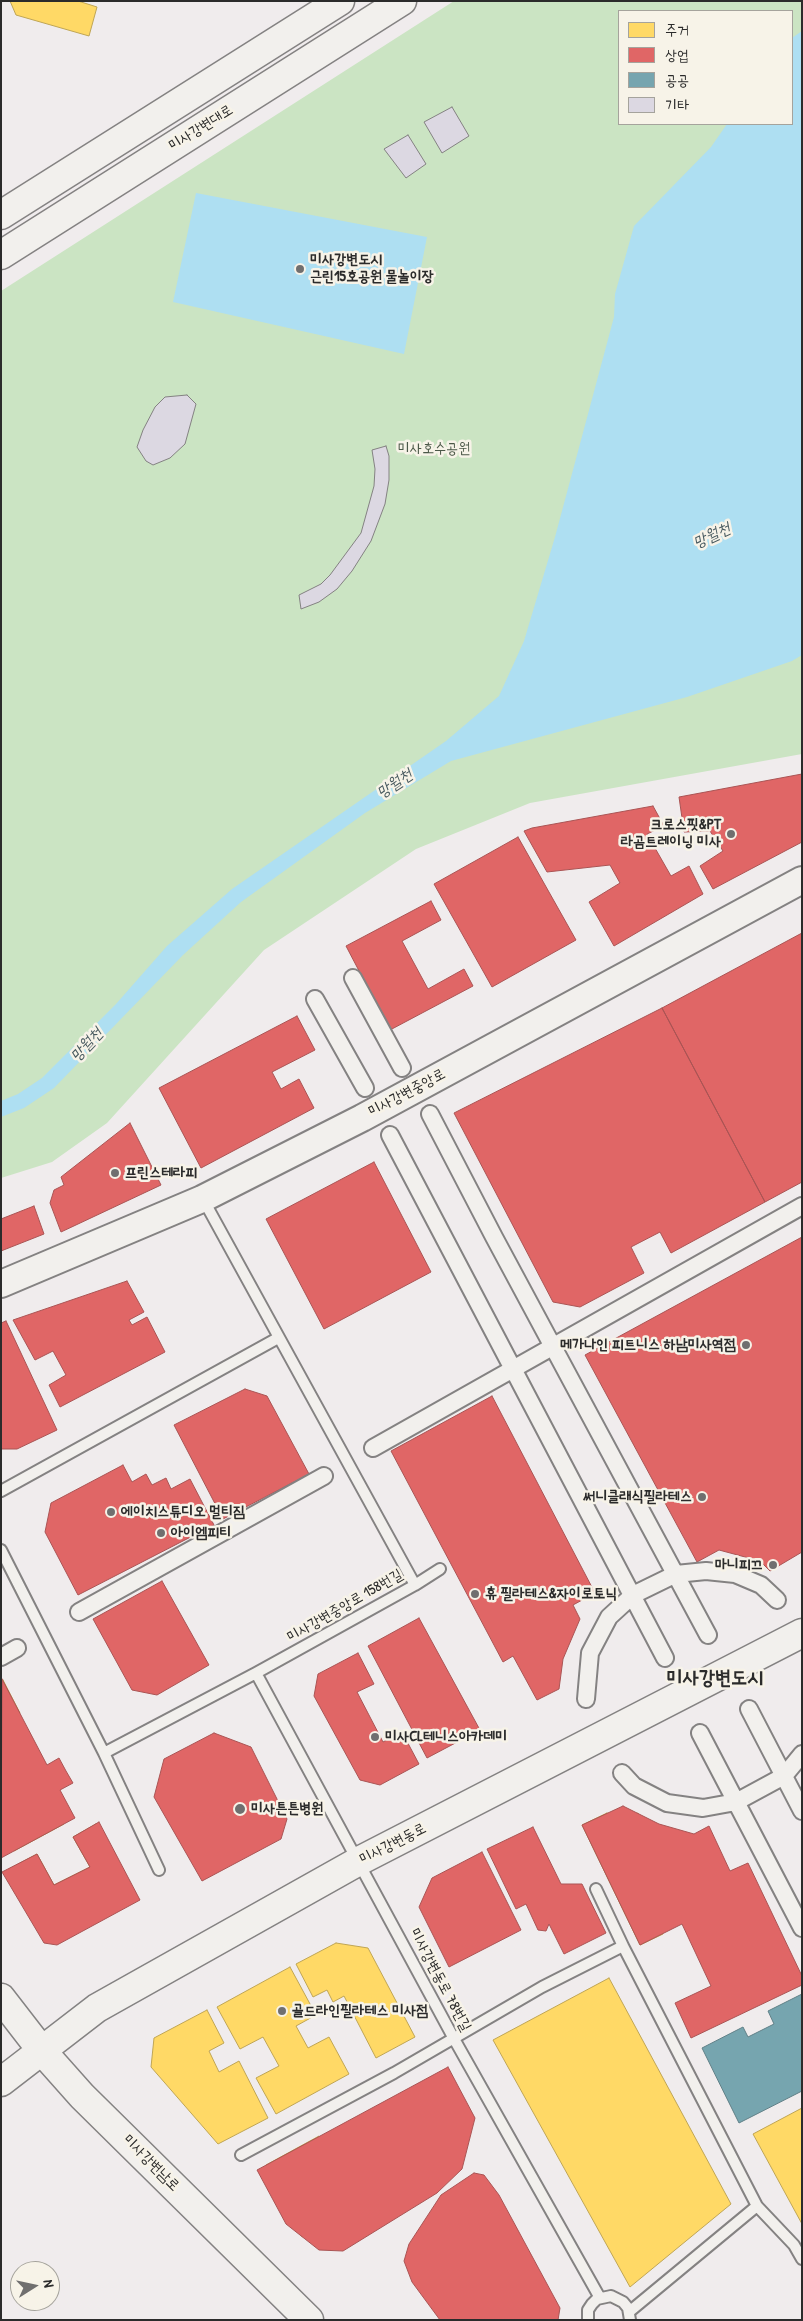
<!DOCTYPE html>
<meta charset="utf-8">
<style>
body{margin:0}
#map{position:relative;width:803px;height:2321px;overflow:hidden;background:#f0eced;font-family:"Patrick Hand","Poor Story",sans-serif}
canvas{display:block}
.frame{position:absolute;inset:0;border:2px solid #2b2b2b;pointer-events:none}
.legend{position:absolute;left:618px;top:10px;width:175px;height:115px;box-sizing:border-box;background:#f7f3e8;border:1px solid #a5a39c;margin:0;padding:6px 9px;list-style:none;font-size:15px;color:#2b2b2b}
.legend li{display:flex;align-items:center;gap:10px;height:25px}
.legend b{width:25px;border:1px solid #a5a39c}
.north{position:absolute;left:10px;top:2261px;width:50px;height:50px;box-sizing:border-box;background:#f7f3e8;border:1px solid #a5a39c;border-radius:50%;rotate:80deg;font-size:14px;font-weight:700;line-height:20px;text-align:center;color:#2b2b2b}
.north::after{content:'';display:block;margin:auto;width:18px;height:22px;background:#706f6f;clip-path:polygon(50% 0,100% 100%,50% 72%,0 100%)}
</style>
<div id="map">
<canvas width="803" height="2321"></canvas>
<div class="frame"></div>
<ul class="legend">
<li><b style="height:14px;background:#ffd966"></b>주거</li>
<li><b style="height:14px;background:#e06666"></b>상업</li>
<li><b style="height:14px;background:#76a5af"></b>공공</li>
<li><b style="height:14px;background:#dcd8e2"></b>기타</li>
</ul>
<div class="north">N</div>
</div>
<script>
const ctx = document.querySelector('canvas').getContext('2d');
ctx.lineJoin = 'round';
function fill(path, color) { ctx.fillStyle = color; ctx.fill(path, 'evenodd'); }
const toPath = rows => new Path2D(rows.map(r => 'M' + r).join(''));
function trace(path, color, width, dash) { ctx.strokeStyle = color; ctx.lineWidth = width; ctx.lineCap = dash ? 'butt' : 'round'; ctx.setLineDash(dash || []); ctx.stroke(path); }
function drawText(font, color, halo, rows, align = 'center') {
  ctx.font = font + ' "Patrick Hand","Poor Story",sans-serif'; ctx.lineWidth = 5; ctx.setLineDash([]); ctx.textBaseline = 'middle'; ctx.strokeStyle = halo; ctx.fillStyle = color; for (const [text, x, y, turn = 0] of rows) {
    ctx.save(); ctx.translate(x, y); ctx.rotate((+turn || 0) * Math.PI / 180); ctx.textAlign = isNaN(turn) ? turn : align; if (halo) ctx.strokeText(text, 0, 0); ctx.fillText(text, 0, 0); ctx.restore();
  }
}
fill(toPath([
 [454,1,802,1,802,754,530,803,416,849,264,950,107,1123,52,1162,1,1178,1,291],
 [619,11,792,11,792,124,619,124]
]), '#cbe4c3');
fill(toPath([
 [802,31,802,655,792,661,687,697,451,761,365,813,241,902,183,955,54,1088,24,1108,1,1117,1,1101,18,1094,42,1078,116,1004,167,946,232,889,446,741,499,696,524,641,555,537,614,317,615,294,634,226,711,147,727,124,792,124,792,38],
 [196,193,427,237,404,354,173,302]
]), '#aedff2');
const homes = toPath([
 [10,1,78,1,97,7,89,36,16,15,10,1],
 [372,1166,428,1271,393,1290,374,1254,350,1267,369,1303,325,1326,269,1220,372,1166],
 [737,1286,770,1297,802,1289,802,1320,783,1324,793,1362,766,1369,757,1335,725,1325,737,1286],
 [698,1335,709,1358,666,1381,681,1411,692,1405,711,1443,699,1449,709,1468,679,1483,647,1420,660,1413,653,1400,622,1387,638,1348,657,1356,698,1335],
 [491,1403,576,1565,547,1580,571,1625,550,1636,561,1660,548,1666,488,1554,516,1540,472,1457,415,1487,397,1453,491,1403],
 [802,1437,802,1469,791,1441,802,1437],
 [714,1494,741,1500,737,1524,760,1529,773,1512,789,1536,782,1545,786,1557,772,1562,767,1551,717,1543,701,1551,689,1527,710,1516,714,1494],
 [802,1494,802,1511,799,1511,802,1494],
 [3,1680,20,1713,8,1720,64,1824,14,1851,1,1827,3,1680],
 [607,1813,613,1826,638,1813,663,1864,675,1858,671,1849,704,1833,780,1987,744,2005,696,1906,658,1925,663,1934,640,1945,582,1825,607,1813],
 [96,1824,134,1897,50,1942,9,1869,37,1854,54,1885,90,1867,73,1837,96,1824],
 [336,1943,368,1948,415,2037,376,2058,344,1996,333,2002,327,1990,313,1997,296,1964,336,1943],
 [290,1967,316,2015,296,2026,308,2048,329,2037,349,2074,276,2114,256,2078,279,2066,263,2037,240,2049,217,2007,290,1967],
 [609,1978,731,2204,630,2287,493,2040,609,1978],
 [207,2010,224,2043,209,2051,219,2072,239,2061,268,2118,218,2144,151,2067,154,2038,207,2010],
 [802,2108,802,2224,753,2134,802,2108],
 [437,2112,459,2154,302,2237,266,2165,319,2136,334,2165,437,2112],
 [464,2225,506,2301,533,2286,551,2320,460,2320,421,2249,464,2225]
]);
fill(homes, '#ffd966');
trace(homes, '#bfa554', 1);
const shops = toPath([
 [802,774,802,842,713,889,700,866,723,851,710,831,684,832,679,797,802,774],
 [653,806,664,826,647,834,671,876,689,866,703,894,614,946,589,902,620,883,610,865,547,872,524,831,532,828,653,806],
 [518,837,576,940,492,987,434,884,518,837],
 [431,901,441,920,402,941,428,989,464,969,473,986,390,1030,346,946,431,901],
 [802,933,802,1182,765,1202,662,1008,802,933],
 [662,1008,765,1202,671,1253,660,1232,631,1247,644,1273,580,1307,553,1302,454,1113,662,1008],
 [297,1016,315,1050,272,1072,281,1089,299,1079,314,1108,201,1168,159,1088,297,1016],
 [130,1123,161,1185,61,1232,50,1203,54,1190,64,1185,61,1177,130,1123],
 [374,1162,431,1272,324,1329,266,1219,374,1162],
 [34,1206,44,1234,1,1251,1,1219,34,1206],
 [802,1237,802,1552,770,1571,760,1561,719,1550,697,1562,585,1355,802,1237],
 [127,1281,144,1312,129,1320,132,1325,147,1317,165,1352,60,1407,49,1385,66,1375,53,1351,35,1360,13,1320,127,1281],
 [6,1321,57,1430,17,1449,1,1449,1,1323,6,1321],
 [245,1389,267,1396,309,1474,223,1519,174,1425,245,1389],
 [492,1396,595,1593,573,1605,580,1619,563,1659,559,1689,537,1700,513,1656,503,1662,391,1451,492,1396],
 [123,1465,132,1482,146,1474,152,1485,166,1478,171,1489,190,1479,214,1525,78,1595,45,1532,51,1503,123,1465],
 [162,1581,209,1665,157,1695,132,1690,93,1619,162,1581],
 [419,1618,480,1730,427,1758,368,1646,419,1618],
 [358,1653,374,1684,357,1692,383,1742,402,1732,419,1764,380,1785,360,1780,314,1696,318,1674,358,1653],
 [2,1679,47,1765,59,1758,66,1771,73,1783,60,1790,75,1818,1,1858,2,1679],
 [214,1733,251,1747,287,1819,281,1839,202,1881,154,1797,164,1759,214,1733],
 [623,1806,659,1824,694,1834,709,1826,730,1871,748,1863,802,1976,802,1985,691,2038,675,2003,711,1986,682,1924,640,1945,582,1825,623,1806],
 [99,1822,140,1900,57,1945,44,1943,2,1872,37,1854,54,1885,90,1867,73,1837,99,1822],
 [533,1827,561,1884,582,1884,606,1933,564,1954,549,1924,546,1931,538,1930,526,1904,516,1909,487,1849,533,1827],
 [482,1852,521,1930,449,1967,419,1907,432,1878,482,1852],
 [448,2067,475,2118,462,2169,437,2193,343,2251,319,2250,286,2224,257,2170,448,2067],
 [474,2173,484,2175,499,2195,560,2308,558,2320,440,2320,412,2282,404,2261,409,2244,441,2195,474,2173]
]);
fill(shops, '#e06666');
trace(shops, '#aa5454', 1);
const public = toPath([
 [802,1994,802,2091,739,2123,702,2048,743,2027,748,2037,774,2024,768,2011,802,1994]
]);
fill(public, '#76a5af');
trace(public, '#608087', 1);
const building = toPath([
 [452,107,469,136,442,153,424,122,452,107],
 [408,135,426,164,406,178,384,149,408,135],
 [187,395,196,404,185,444,170,458,153,465,146,461,137,447,143,430,155,407,165,397,187,395],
 [386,446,389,456,389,480,385,504,371,541,352,571,337,589,319,602,301,609,299,595,321,584,330,575,361,533,374,486,375,469,372,450,386,446]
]);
fill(building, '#dcd8e2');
trace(building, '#848282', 1);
const service = toPath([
 [1,1491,278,1338],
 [1,1550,104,1753,256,1673,415,1585,203,1199],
 [415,1585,440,1569],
 [256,1673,453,2037,600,2298],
 [104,1753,159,1870],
 [596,1889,623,1946],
 [241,2155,394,2073,542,1987,623,1946,757,2206,794,2245,802,2259],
 [629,2312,757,2206],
 [588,2320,588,2310,592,2304,597,2299,611,2296,623,2302,628,2308,630,2320]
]);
const pedestrian = toPath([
 [353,978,402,1068],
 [315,999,365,1088],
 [430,1114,494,1237,708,1635],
 [390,1135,665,1658],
 [373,1448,802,1206],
 [79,1612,324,1476],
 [1,1657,17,1648],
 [586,1699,590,1653,609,1617,633,1595,676,1574,706,1571,735,1574,761,1585,777,1600],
 [749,1709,802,1811],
 [700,1733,802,1928],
 [622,1773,634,1786,667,1803,703,1808,736,1802,784,1776,802,1754]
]);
const tertiary = toPath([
 [1,1284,202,1199,362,1118,802,880]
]);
const secondary = toPath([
 [1,215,340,1],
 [1,255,402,1],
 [1,1998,42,2051,82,2096,309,2320],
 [1,2082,97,2008,359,1861,802,1633]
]);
trace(service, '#848282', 14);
trace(pedestrian, '#848282', 20);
trace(tertiary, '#848282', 30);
trace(secondary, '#848282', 31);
trace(service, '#f2f0ed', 10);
trace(pedestrian, '#f2f0ed', 16);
trace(tertiary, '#f2f0ed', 26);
trace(secondary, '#f2f0ed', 28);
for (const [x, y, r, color] of [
 [300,269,5,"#706f6f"],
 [731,834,5,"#706f6f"],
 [115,1173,5,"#706f6f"],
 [746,1345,5,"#706f6f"],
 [702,1497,5,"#706f6f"],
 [111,1512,5,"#706f6f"],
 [161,1533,5,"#706f6f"],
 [773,1565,5,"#706f6f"],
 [475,1594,5,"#706f6f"],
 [375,1737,5,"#706f6f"],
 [240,1809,6,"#706f6f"],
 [282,2011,5,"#706f6f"]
]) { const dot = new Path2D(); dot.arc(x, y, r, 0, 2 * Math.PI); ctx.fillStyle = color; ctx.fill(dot); trace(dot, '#f7f3e8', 2); }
drawText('15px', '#2b2b2b', '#f7f3e8', [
 ["미사강변대로",201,128,-32],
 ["미사강변중앙로",407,1093,-28],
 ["미사강변중앙로 158번길",345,1606,-30],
 ["미사강변동로",393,1844,-27],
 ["미사강변동로 78번길",440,1980,62],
 ["미사강변남로",151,2163,45]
]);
drawText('bold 15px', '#2b2b2b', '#f7f3e8', [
 ["미사강변도시",310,260],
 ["근린15호공원 물놀이장",310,277],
 ["크로스핏&PT",721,825,"right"],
 ["라곰트레이닝 미사",721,842,"right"],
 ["프린스테라피",125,1173],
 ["메가나인 피트니스 하남미사역점",736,1345,"right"],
 ["써니클래식필라테스",692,1497,"right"],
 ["에이치스튜디오 멀티짐",121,1512],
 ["아이엠피티",171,1533],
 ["마니피끄",763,1565,"right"],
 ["휴 필라테스&자이로토닉",485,1594],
 ["미사CL테니스아카데미",385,1737],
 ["미사튼튼병원",251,1809],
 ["골드라인필라테스 미사점",292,2011]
], 'left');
drawText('15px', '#4b5848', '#f7f3e8', [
 ["미사호수공원",434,449]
]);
drawText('italic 16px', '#45575d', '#f7f3e8', [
 ["망월천",712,536,-25],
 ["망월천",395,784,-34],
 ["망월천",87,1045,-47]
]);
drawText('bold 20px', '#2b2b2b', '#f7f3e8', [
 ["미사강변도시",715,1679]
]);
</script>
